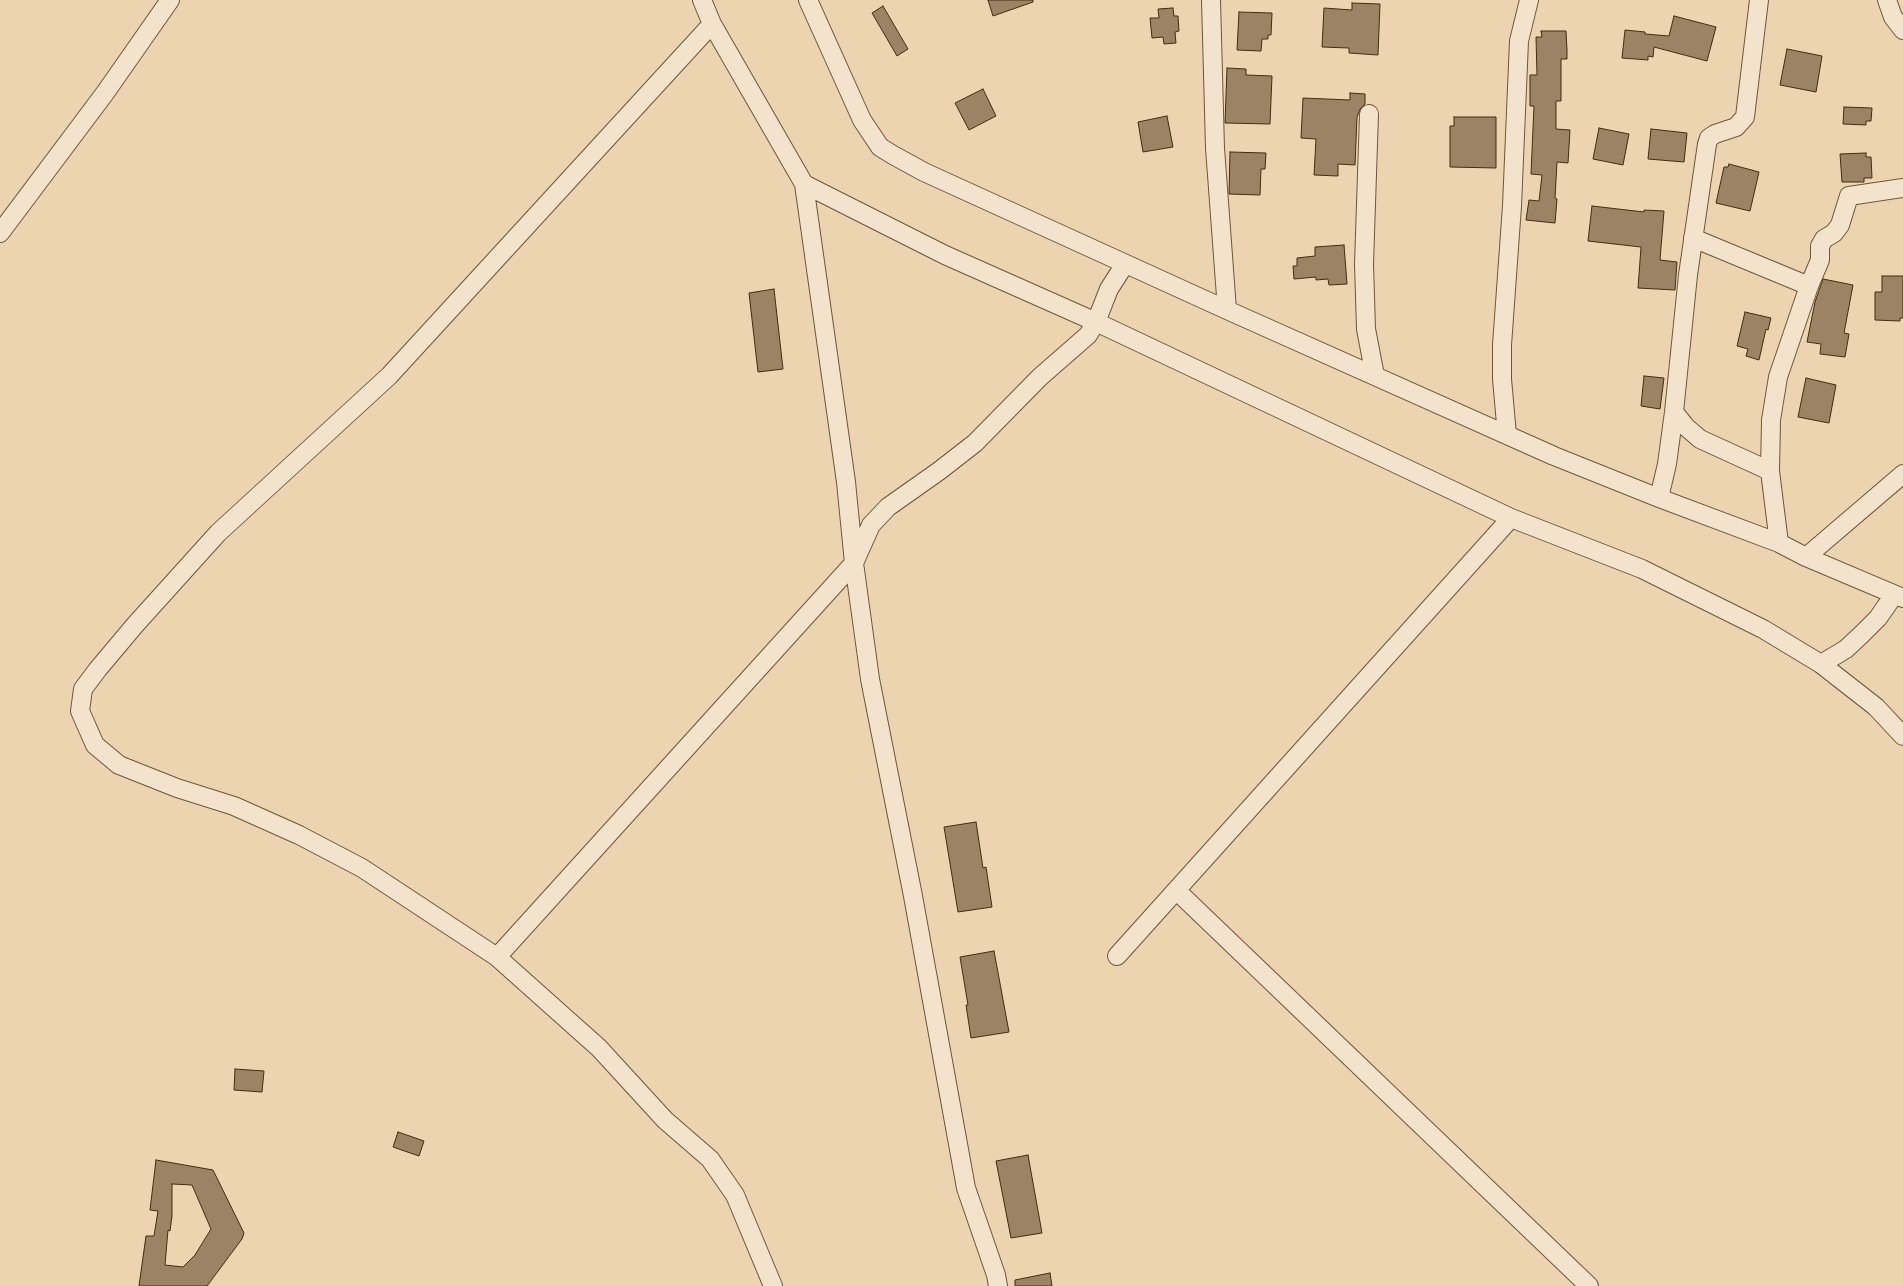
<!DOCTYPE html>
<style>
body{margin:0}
canvas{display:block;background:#ecd4b1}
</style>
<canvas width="1903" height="1286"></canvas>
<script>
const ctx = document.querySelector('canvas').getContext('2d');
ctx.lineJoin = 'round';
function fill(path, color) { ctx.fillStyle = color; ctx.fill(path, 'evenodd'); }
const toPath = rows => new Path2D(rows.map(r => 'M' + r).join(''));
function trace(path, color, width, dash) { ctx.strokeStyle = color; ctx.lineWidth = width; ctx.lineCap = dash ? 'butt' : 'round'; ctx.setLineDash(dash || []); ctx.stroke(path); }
const building = toPath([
 [988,0,1033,0,1033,2,993,16,988,0],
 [1352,3,1380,4,1378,55,1349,53,1349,48,1322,47,1324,8,1352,10,1352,3],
 [883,6,908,49,897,56,872,13,883,6],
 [1173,8,1174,16,1178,16,1179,31,1175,32,1176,43,1164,44,1163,37,1152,38,1150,18,1159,18,1158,9,1173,8],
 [1239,12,1272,13,1271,35,1268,35,1268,39,1262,39,1261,51,1237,50,1239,12],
 [1674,16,1716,27,1707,61,1654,47,1653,57,1648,56,1648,60,1622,58,1625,30,1645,32,1645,34,1669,36,1674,16],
 [1541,31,1566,31,1567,50,1567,59,1561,59,1561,101,1556,101,1556,129,1570,130,1568,163,1557,162,1555,198,1557,199,1555,223,1526,220,1529,200,1539,201,1542,175,1531,174,1534,106,1530,106,1530,75,1537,75,1536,37,1542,37,1541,31],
 [1787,49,1822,56,1816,92,1780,85,1787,49],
 [1227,68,1246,69,1246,75,1272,76,1270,124,1225,123,1227,68],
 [983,89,996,116,969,130,955,103,983,89],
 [1350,93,1365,94,1365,104,1360,109,1357,117,1355,165,1338,164,1338,176,1314,175,1316,139,1301,138,1303,98,1350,100,1350,93],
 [1844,107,1872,108,1871,121,1866,121,1866,125,1843,124,1844,107],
 [1167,116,1173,147,1143,152,1138,122,1167,116],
 [1454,117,1496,117,1496,168,1450,167,1450,126,1454,126,1454,117],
 [1599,128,1629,134,1623,165,1593,159,1599,128],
 [1651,129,1687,133,1684,162,1648,159,1651,129],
 [1230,152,1266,153,1265,169,1261,169,1260,195,1229,194,1230,152],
 [1866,153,1866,157,1871,157,1872,178,1864,178,1864,182,1842,182,1840,154,1866,153],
 [1729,164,1759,172,1750,211,1716,203,1724,167,1728,167,1729,164],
 [1592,206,1644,212,1644,210,1664,211,1660,260,1677,262,1675,290,1638,288,1641,247,1588,241,1592,206],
 [1344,245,1347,284,1329,285,1328,279,1316,280,1316,277,1294,279,1293,266,1297,266,1297,258,1315,256,1315,247,1344,245],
 [1882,276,1903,276,1903,318,1900,318,1900,321,1875,320,1875,292,1882,292,1882,276],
 [1823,279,1853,285,1844,333,1849,334,1845,357,1820,354,1821,344,1807,342,1815,302,1823,279],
 [774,289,783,369,758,372,749,293,774,289],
 [1745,312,1771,318,1768,330,1766,329,1759,360,1746,356,1748,349,1737,346,1745,312],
 [1644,376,1664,378,1660,409,1641,406,1644,376],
 [1806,378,1836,385,1829,423,1798,417,1806,378],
 [976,822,983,868,986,867,992,907,958,912,944,827,976,822],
 [994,951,1009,1032,971,1038,966,1005,968,1005,960,957,994,951],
 [235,1069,264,1071,262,1092,234,1090,235,1069],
 [398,1132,424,1141,419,1156,393,1147,398,1132],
 [1028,1155,1042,1233,1011,1238,996,1161,1028,1155],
 [156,1160,213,1170,244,1233,242,1239,207,1286,139,1286,146,1236,154,1236,158,1211,150,1210,156,1160],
 [172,1184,192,1185,211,1229,195,1255,183,1267,165,1265,168,1230,170,1231,172,1216,172,1184],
 [1050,1273,1052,1286,1015,1286,1015,1280,1050,1273]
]);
fill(building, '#9a8463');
trace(building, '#422d0e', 1);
const street = toPath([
 [702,0,712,24,804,184,945,255,1096,322,1511,518,1642,569,1763,629,1821,664,1876,707,1903,736],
 [808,0,862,120,880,147,893,155,924,172,1227,310,1554,456,1659,498,1779,543,1806,557,1903,598],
 [1211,0,1215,148,1227,310],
 [1887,0,1893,17,1903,30],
 [712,24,389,376,218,533,135,625,98,669,83,689,80,711,95,745,119,765,177,788,234,806,299,835,362,868,497,957,599,1048,665,1120,710,1159,735,1195,773,1286],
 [1369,114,1364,264,1366,329,1375,376],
 [804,184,846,482,854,563,870,679,913,896,966,1188,996,1275,998,1286],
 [0,233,105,93,170,0],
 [1693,238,1809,286],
 [1674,412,1686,427,1700,439,1770,471],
 [1507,435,1502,379,1502,345,1512,206,1519,41,1529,0],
 [1659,498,1667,464,1674,412,1688,275,1707,144,1709,138,1715,134,1736,127,1745,117,1759,0],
 [1779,543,1770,471,1771,420,1778,377,1809,286,1820,260,1820,246,1824,239,1834,233,1840,225,1849,196,1903,188],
 [1806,557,1903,474],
 [1821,664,1846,649,1862,634,1878,618,1894,595],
 [1177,891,1589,1286],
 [1117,956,1511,518],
 [497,957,854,563,871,525,888,507,939,471,975,443,1040,377,1088,335,1096,322,1109,289,1125,264]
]);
trace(street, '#6c5737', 20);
trace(street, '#f3e3cc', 18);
</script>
